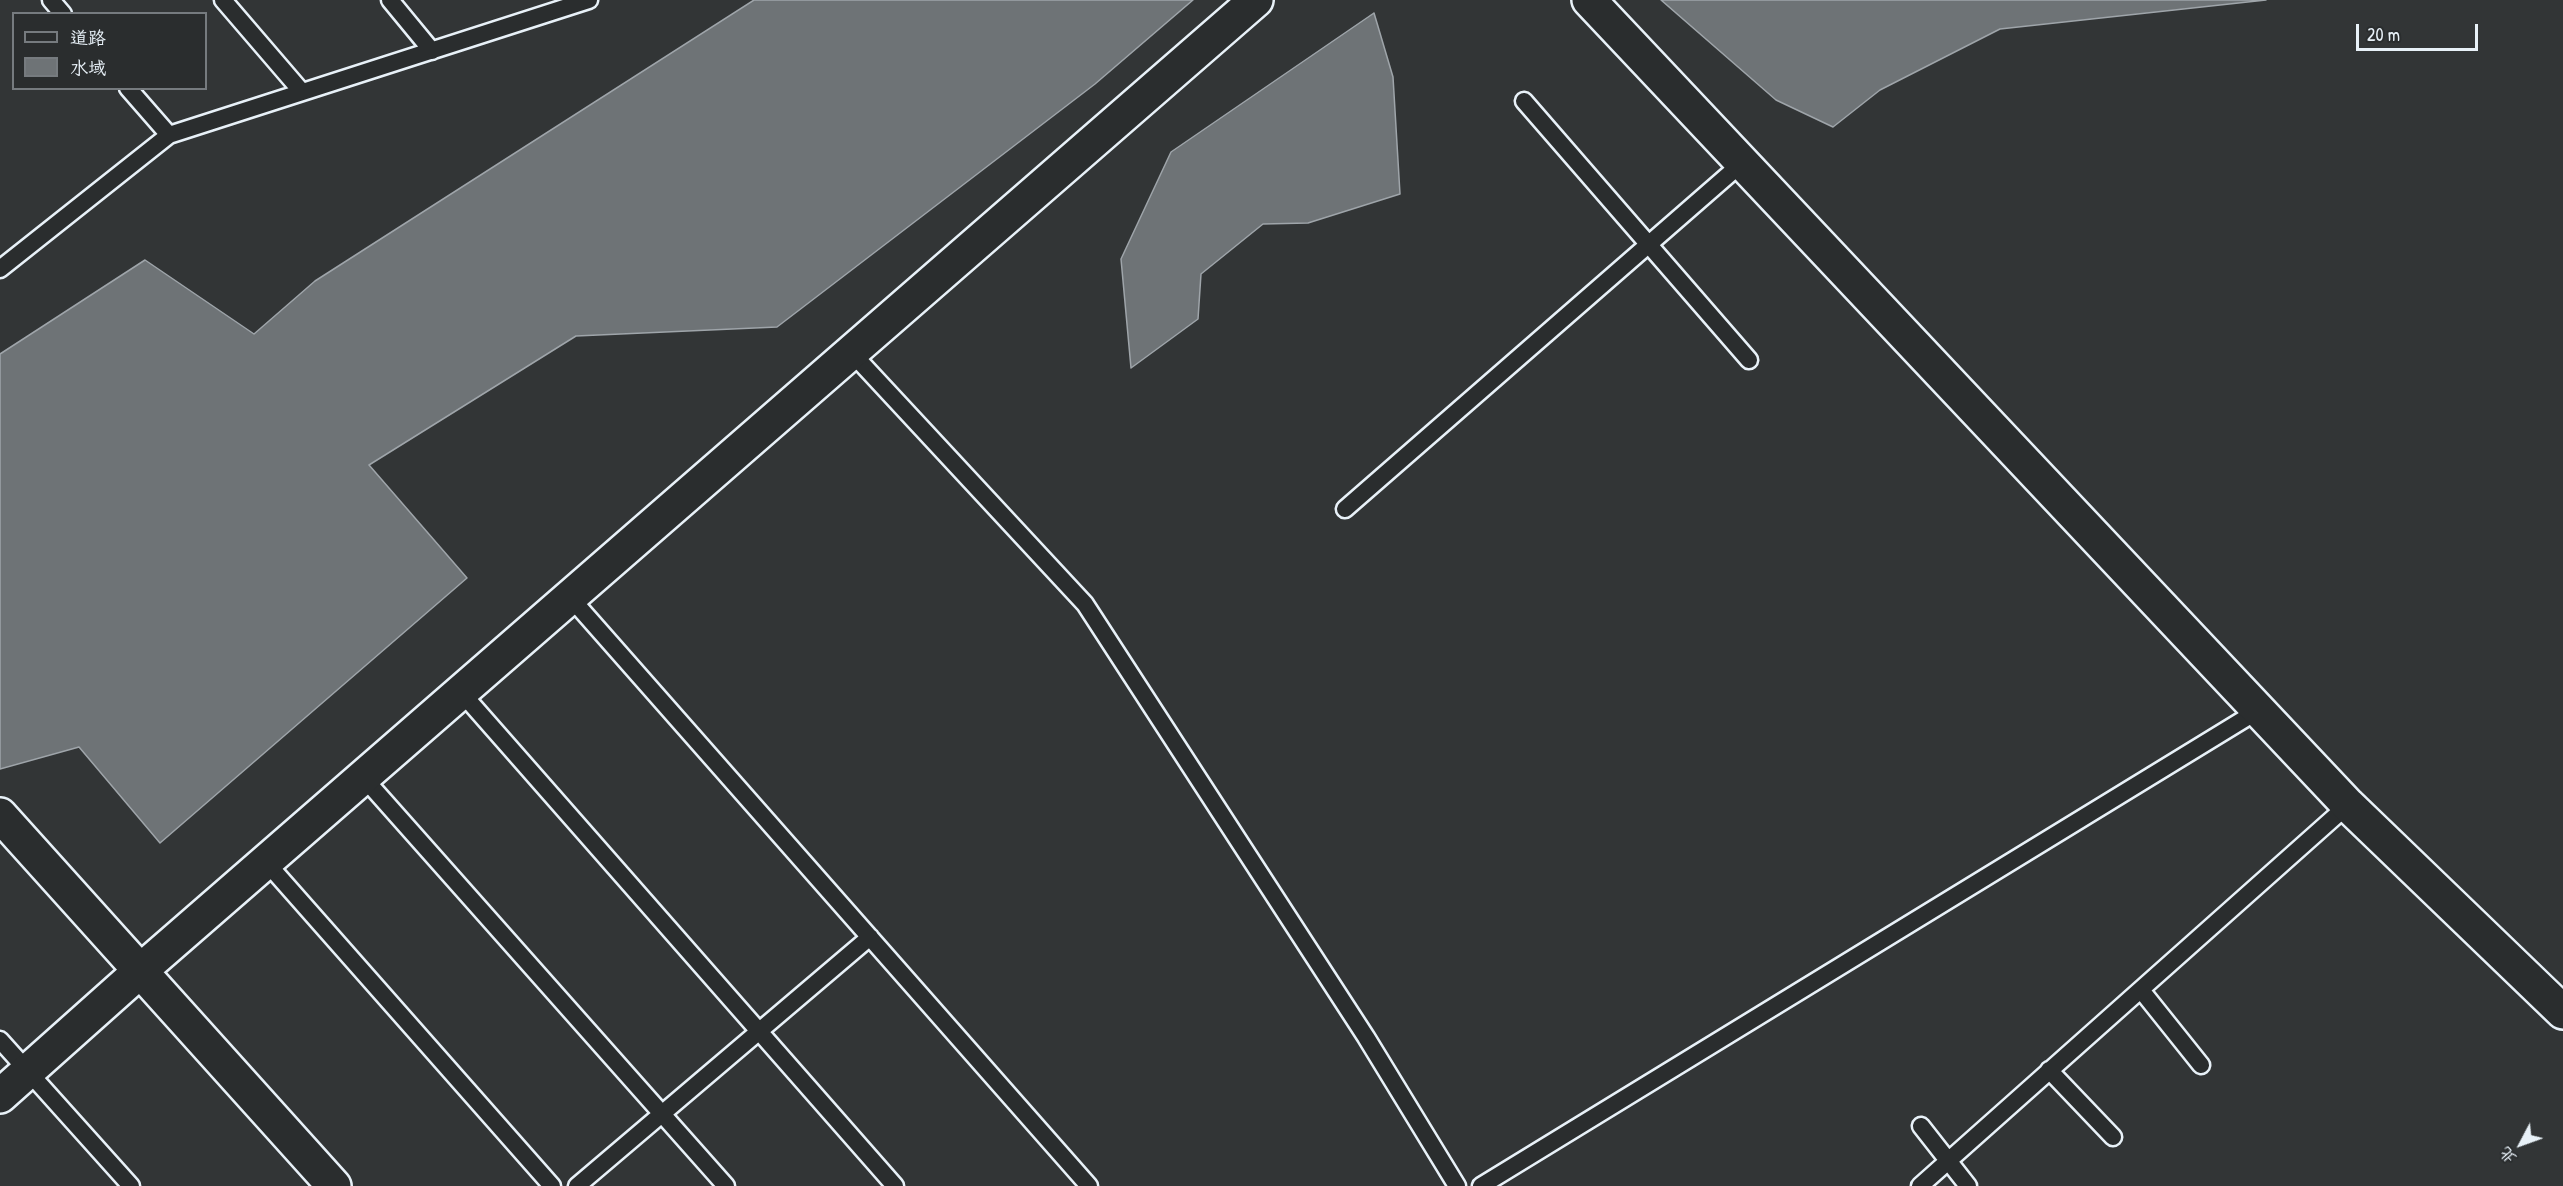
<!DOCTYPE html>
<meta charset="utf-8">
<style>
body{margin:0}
#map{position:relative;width:2563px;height:1186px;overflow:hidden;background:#323536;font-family:"Patrick Hand","LXGW WenKai TC",sans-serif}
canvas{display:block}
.legend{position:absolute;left:12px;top:12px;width:195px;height:78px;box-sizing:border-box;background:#2a2d2e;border:2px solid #767b7f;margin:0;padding:8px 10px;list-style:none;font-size:18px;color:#e8f1f8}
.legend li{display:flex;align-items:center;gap:12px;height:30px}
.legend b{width:30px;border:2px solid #767b7f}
.north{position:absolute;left:2491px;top:1114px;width:60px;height:60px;-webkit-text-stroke:4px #2a2d2e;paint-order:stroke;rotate:229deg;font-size:16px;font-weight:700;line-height:24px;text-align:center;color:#e8f1f8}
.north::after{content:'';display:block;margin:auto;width:21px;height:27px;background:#e8f1f8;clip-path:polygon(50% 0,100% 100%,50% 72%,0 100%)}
.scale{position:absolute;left:2356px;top:24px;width:122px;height:27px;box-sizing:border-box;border:3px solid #e8f1f8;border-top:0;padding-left:8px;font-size:18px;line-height:21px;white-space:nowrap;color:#e8f1f8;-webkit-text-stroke:4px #2a2d2e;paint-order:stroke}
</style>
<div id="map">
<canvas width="2563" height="1186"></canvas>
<ul class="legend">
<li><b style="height:8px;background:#2a2d2e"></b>道路</li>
<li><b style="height:16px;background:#6e7376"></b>水域</li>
</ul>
<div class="north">北</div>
<div class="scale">20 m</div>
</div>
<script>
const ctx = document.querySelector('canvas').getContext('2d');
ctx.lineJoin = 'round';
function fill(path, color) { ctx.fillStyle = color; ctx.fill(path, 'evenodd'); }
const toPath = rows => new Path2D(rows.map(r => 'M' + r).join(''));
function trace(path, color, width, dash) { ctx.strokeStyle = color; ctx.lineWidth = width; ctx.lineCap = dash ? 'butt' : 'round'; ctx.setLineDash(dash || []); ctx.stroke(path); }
const water = toPath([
 [754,0,1193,0,1095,84,777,327,576,336,369,465,467,578,160,843,79,747,0,769,0,354,145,260,254,334,315,281,754,0],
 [1661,0,2266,0,2000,29,1880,90,1833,127,1776,100,1661,0],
 [1374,13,1393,77,1400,194,1308,223,1263,224,1201,274,1198,319,1131,368,1121,259,1171,152,1374,13]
]);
fill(water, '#6e7376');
trace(water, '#9fa5aa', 1.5);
const lane = toPath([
 [51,0,63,14],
 [223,0,302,92],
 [390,0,432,51],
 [128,88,169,135],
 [1524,101,1749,360],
 [0,269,169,135,589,0],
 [851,352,1085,604,1366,1037,1457,1186],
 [1345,509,1742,163],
 [570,597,1089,1186],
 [461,692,895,1186],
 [363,777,726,1186],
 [266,862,552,1186],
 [2141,990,2201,1065],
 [0,1040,131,1186],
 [2049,1070,2113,1137],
 [1921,1126,1968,1186],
 [577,1186,870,937],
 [1481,1186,2259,710],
 [1920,1186,2348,805]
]);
const street = toPath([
 [1589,0,2348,805,2563,1012],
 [0,815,334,1186],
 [0,1096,139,972,1256,0]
]);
trace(lane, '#e8f1f8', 21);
trace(street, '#e8f1f8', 38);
trace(lane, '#2a2d2e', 16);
trace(street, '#2a2d2e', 33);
</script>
